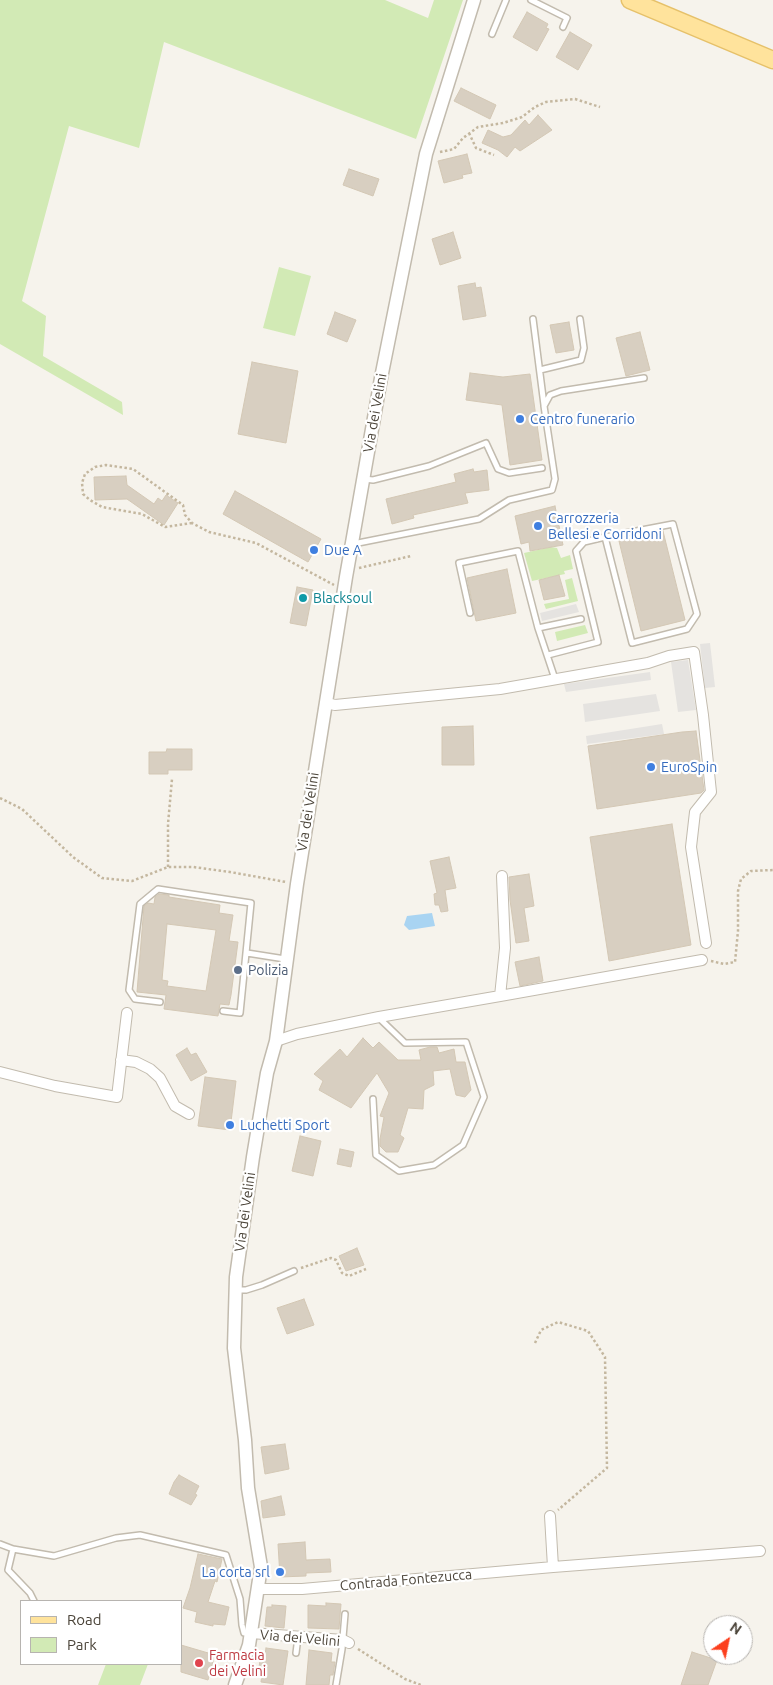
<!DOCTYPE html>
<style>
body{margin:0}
#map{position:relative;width:773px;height:1685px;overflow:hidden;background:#f6f3ec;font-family:Ubuntu,sans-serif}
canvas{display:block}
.legend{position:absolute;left:20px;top:1600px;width:162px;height:65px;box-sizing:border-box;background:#fff;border:1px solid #b7b4b0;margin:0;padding:6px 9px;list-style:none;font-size:15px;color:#4b4439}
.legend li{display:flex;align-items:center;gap:10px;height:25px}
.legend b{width:25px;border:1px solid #b7b4b0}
.north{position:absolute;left:703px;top:1615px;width:50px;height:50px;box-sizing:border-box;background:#fff;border:1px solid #b7b4b0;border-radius:50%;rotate:34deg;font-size:14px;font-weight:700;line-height:20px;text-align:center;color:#4b4439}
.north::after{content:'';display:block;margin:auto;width:18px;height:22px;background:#fc3f1d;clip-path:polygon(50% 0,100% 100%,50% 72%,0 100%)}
</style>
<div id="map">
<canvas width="773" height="1685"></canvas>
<ul class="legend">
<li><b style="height:6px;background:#ffe39c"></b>Road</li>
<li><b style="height:14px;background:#d2eab5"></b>Park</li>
</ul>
<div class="north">N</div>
</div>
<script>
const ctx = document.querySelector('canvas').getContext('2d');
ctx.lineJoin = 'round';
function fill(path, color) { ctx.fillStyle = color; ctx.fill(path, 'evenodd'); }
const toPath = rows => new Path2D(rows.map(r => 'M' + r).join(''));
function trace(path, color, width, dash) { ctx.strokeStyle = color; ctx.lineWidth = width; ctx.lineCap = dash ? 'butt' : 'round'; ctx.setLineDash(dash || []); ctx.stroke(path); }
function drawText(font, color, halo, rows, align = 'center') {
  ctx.font = font + ' Ubuntu,sans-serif'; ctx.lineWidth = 4.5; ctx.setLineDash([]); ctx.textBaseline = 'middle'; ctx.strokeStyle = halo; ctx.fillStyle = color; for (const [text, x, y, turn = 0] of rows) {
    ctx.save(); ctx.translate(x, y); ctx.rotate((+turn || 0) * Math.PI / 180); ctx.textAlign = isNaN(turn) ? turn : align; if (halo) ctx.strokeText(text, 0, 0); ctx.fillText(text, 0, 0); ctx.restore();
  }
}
fill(toPath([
 [0,0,385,0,428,18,434,0,463,0,416,139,164,42,139,148,69,126,22,301,46,316,43,356,122,402,123,415,0,344],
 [279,267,311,276,295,336,263,328],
 [551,547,557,548,561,558,570,555,573,569,564,571,565,574,532,581,524,553],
 [572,578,578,601,546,609,544,604,569,599,565,580],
 [585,625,588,633,557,641,555,632],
 [106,1664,148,1664,140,1685,98,1685]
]), '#d2eab5');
fill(toPath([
 [576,604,579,612,542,621,540,613],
 [710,643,715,687,705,688,700,644],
 [688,660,696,710,678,712,671,662],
 [650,672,651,680,566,692,564,684],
 [656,694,660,711,585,722,583,704],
 [662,724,664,734,587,744,586,736]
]), '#e5e3e0');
fill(toPath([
 [432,913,435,926,409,930,404,925,407,916]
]), '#a9d4f2');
const building = toPath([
 [527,12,548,24,546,28,549,29,537,51,513,37,527,12],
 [570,32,592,45,578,70,556,57,570,32],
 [461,88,496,105,490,119,454,101,461,88],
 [538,115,552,130,520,151,515,147,507,157,498,150,482,143,488,130,503,137,511,135,525,120,529,125,538,115],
 [467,154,472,173,462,175,463,178,444,183,438,161,467,154],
 [349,169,379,179,373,196,343,185,349,169],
 [453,232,461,258,440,265,432,239,453,232],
 [475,283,476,288,481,287,486,316,463,320,458,286,475,283],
 [335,312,356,320,347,342,327,334,335,312],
 [569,322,574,350,556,353,550,325,569,322],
 [640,332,650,370,626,376,616,338,640,332],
 [252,362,298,371,286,443,238,434,252,362],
 [470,373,503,377,530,374,542,460,510,465,502,405,466,400,470,373],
 [473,469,474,472,487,470,489,490,465,493,468,503,413,515,414,518,392,524,386,499,456,482,454,474,473,469],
 [126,476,127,485,154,504,158,498,162,501,166,495,178,503,164,525,127,499,95,500,94,477,126,476],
 [235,491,321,539,308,562,223,514,235,491],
 [555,506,563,545,530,551,529,542,521,544,515,516,555,506],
 [663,531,685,620,641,631,619,541,663,531],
 [507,569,516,613,476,621,467,578,507,569],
 [559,575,565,596,544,600,539,580,559,575],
 [297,587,313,590,306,626,290,623,297,587],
 [473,726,474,765,442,765,442,727,473,726],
 [696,731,704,790,701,793,597,809,588,746,682,732,696,731],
 [167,749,192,749,192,770,168,770,168,774,149,774,149,752,166,752,167,749],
 [672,824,691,945,609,961,590,837,672,824],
 [449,857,456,888,445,890,448,911,441,912,439,905,435,905,434,894,437,893,430,861,449,857],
 [529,874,534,906,524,908,529,941,516,943,510,900,509,877,529,874],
 [159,894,169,895,169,897,220,905,219,913,233,915,229,941,238,942,231,995,229,1005,220,1004,218,1016,164,1009,166,995,137,992,144,906,148,903,154,904,155,897,159,894],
 [167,924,216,930,206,991,167,986,168,981,162,980,167,924],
 [539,957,543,981,520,986,515,962,539,957],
 [363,1038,373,1048,379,1042,398,1060,421,1060,419,1050,430,1047,437,1047,439,1053,454,1049,456,1062,465,1062,471,1090,465,1097,456,1095,450,1069,433,1071,434,1085,424,1090,423,1109,408,1108,400,1135,404,1138,398,1152,386,1152,380,1146,380,1139,384,1117,380,1116,389,1093,377,1073,351,1108,319,1090,323,1081,314,1074,340,1049,347,1057,363,1038],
 [187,1048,191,1055,196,1053,207,1072,191,1081,176,1055,187,1048],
 [205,1077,236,1081,230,1130,198,1126,205,1077],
 [300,1136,321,1141,313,1176,292,1171,300,1136],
 [340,1149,354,1152,351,1167,337,1164,340,1149],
 [357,1248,364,1265,346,1271,339,1256,357,1248],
 [304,1299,314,1325,287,1334,277,1308,304,1299],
 [285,1444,289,1469,265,1474,261,1447,285,1444],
 [179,1475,199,1486,195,1494,197,1495,191,1505,169,1494,174,1482,179,1475],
 [281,1496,285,1515,263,1518,261,1501,281,1496],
 [305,1542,306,1560,330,1559,331,1572,306,1573,306,1576,280,1577,278,1544,305,1542],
 [198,1554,222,1559,217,1582,215,1581,208,1602,229,1607,225,1625,213,1624,213,1626,195,1622,197,1612,183,1608,190,1588,198,1554],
 [326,1603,341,1604,339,1629,308,1628,308,1605,326,1606,326,1603],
 [272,1605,286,1606,284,1628,265,1626,267,1607,272,1607,272,1605],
 [181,1645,215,1655,208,1680,181,1672,181,1645],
 [266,1648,288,1651,283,1685,261,1682,262,1673,258,1673,260,1661,264,1662,266,1648],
 [309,1650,332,1653,331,1662,335,1662,333,1675,330,1675,329,1685,306,1685,309,1650],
 [692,1652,717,1660,708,1685,681,1685,692,1652]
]);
fill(building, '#d8cfc1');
trace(building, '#d3c7b4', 1);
const service = toPath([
 [531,0,567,18,563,27],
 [492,34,506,0],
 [533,319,544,405],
 [540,370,581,360,584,348,580,319],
 [364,479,373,480,429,466,486,443,498,469,509,473,542,468],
 [353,544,479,519,509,500,552,490,555,479,544,406,550,395,561,391,644,378],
 [470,613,459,563,518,551,538,628,555,679],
 [538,628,581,619],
 [548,655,598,642,576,551,584,542,605,537,632,643,687,629,697,614,673,524,605,537],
 [247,953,285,959],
 [160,1002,135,999,129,990,140,904,158,889,251,903,240,1013,223,1011],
 [373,1099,376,1155,399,1171,434,1165,463,1145,484,1097,466,1042,405,1043,379,1018],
 [237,1290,246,1290,262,1285,294,1271],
 [0,1544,13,1549,54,1556,116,1538,140,1535,226,1555,240,1599,242,1625,244,1633,250,1633],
 [13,1549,8,1570,30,1593,34,1601],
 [296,1653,298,1637],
 [336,1685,342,1649,345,1614]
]);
const minor = toPath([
 [326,703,335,705,500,689,648,663,669,656,694,652,703,715,711,792,695,812,691,847,706,943],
 [500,996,702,960],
 [276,1041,297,1034,379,1017,500,996,505,948,502,876],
 [121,1060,136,1062,150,1069,160,1078,175,1106,189,1114],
 [0,1072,55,1086,117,1097,127,1013],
 [550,1516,553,1567],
 [258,1589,302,1589,553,1567,760,1551],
 [251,1633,343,1640,349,1643]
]);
const tertiary = toPath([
 [235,1685,249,1645,261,1567,248,1488,245,1440,234,1348,236,1277,253,1157,267,1073,276,1041,297,884,346,577,381,378,426,154,474,0]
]);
const primary = toPath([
 [630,0,773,60]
]);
trace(service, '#c2bbae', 8);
trace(minor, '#c2bbae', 12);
trace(tertiary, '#c2bbae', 15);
trace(primary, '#e6c16a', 19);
trace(toPath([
 [469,133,476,148,494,155],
 [440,152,454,149,463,138,478,127,503,123,522,117,535,107,546,102,575,99,600,107],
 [192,523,165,527,142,514,102,507,90,500,83,494,82,483,85,474,95,467,106,465,133,469,183,505,185,515,192,523,209,532,256,543,334,585],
 [359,568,411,556],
 [0,798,22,809,73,857,102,878,132,881,168,867,193,867,230,872,286,882],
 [168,867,168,824,172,779],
 [711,961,724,964,735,962,738,931,738,891,741,879,751,871,773,870],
 [301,1268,331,1258,336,1260,342,1273,349,1276,366,1269],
 [535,1343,541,1330,558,1322,588,1331,605,1357,607,1468,558,1510],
 [358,1649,405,1679,421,1685]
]), '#c4b79f', 2.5, [2.5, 2.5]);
trace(service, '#fff', 5);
trace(minor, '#fff', 10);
trace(tertiary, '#fff', 12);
trace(primary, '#ffe39c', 16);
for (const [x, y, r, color] of [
 [520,419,5,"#3f7fe0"],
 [538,526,5,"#3f7fe0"],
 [314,550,5,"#3f7fe0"],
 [303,598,5,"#0f9aa8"],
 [651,767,5,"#3f7fe0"],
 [238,970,5,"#5c6f8a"],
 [230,1125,5,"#3f7fe0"],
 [280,1572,5,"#3f7fe0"],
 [199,1663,5,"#e0444e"]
]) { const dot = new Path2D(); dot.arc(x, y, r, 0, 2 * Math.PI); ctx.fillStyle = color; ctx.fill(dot); trace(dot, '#fff', 2); }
drawText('14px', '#4b4439', '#fff', [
 ["Via dei Velini",375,413,-80],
 ["Via dei Velini",308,812,-81],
 ["Via dei Velini",245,1212,-82],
 ["Contrada Fontezucca",406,1580,-5],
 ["Via dei Velini",300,1638,5]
]);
drawText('14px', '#366cbe', '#fff', [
 ["Centro funerario",530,419],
 ["Carrozzeria",548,518],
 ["Bellesi e Corridoni",548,534],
 ["Due A",324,550],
 ["EuroSpin",661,767],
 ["Luchetti Sport",240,1125],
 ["La corta srl",270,1572,"right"]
], 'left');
drawText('14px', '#0d838f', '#fff', [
 ["Blacksoul",313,598]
], 'left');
drawText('14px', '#4e5e75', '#fff', [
 ["Polizia",248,970]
], 'left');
drawText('14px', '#be3a42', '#fff', [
 ["Farmacia",209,1655],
 ["dei Velini",209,1671]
], 'left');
</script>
